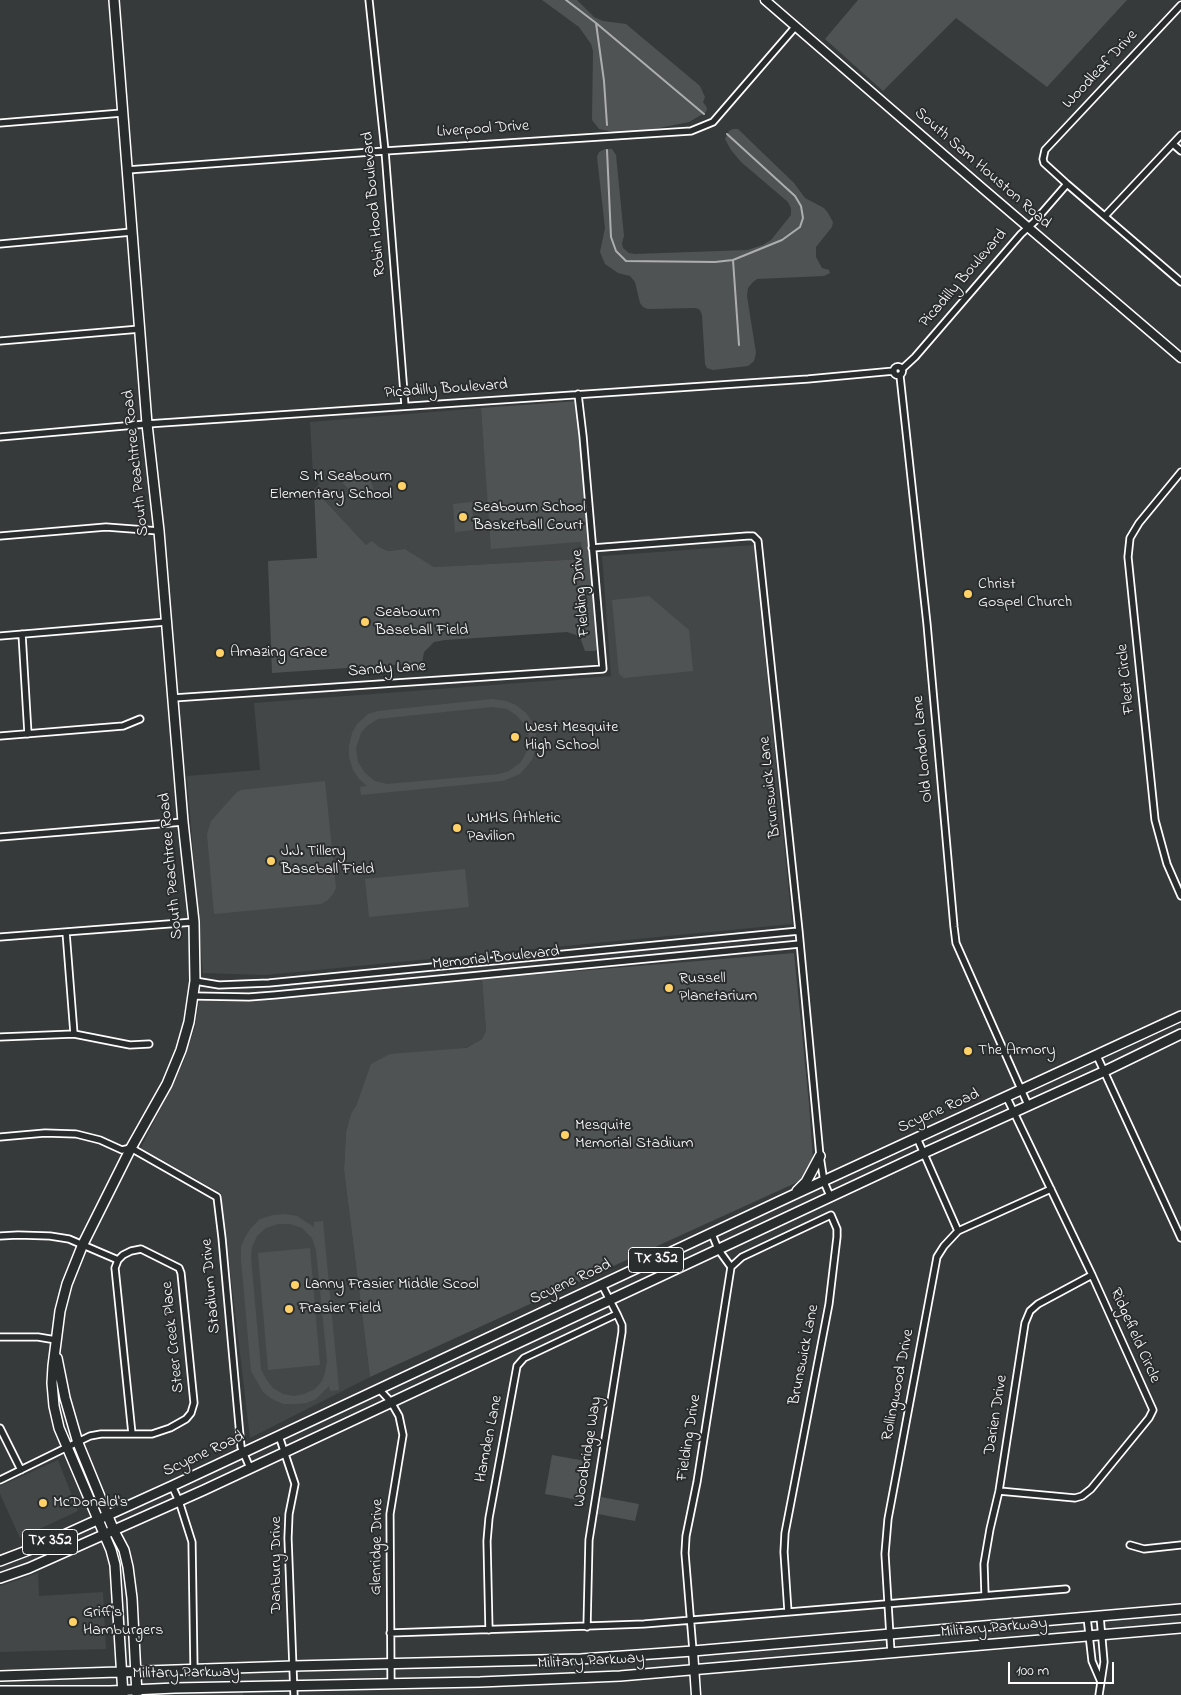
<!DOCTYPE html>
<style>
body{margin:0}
#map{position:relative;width:1181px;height:1695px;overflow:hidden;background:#373a3b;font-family:"Indie Flower",sans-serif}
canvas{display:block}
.scale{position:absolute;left:1008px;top:1662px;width:106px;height:22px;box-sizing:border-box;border:2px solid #fff;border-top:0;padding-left:6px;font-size:15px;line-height:18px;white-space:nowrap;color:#fff;-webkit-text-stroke:4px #2a2d2e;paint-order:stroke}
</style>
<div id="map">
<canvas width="1181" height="1695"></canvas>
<div class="scale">100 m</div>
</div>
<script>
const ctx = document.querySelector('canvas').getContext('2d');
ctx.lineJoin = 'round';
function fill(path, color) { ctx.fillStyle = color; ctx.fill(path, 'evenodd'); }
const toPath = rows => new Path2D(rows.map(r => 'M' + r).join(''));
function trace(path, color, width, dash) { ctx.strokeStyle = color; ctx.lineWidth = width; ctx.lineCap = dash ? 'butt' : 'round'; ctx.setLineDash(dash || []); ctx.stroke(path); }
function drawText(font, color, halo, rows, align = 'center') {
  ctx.font = font + ' "Indie Flower",sans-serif'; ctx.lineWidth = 4; ctx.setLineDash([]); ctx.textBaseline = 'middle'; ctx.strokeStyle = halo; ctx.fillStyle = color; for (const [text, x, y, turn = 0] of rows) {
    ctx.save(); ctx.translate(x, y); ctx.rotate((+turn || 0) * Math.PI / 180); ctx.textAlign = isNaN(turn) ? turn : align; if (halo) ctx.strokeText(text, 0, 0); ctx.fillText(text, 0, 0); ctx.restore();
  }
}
fill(toPath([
 [481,408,492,548,581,542,582,559,434,567,405,549,388,551,379,547,366,545,314,489,319,484,313,474,310,422],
 [754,545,792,924,265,975,203,973,187,776,260,770,254,703,611,676,602,556],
 [482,979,486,1031,482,1039,357,1104,351,1115,346,1132,344,1170,370,1377,250,1438,221,1193,141,1148,184,1061,195,1027,200,997,213,999],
 [58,1460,78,1511,20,1538,0,1494,0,1486],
 [38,1573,39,1596,103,1592,106,1649,0,1652,0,1586],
 [243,1692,243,1695,145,1694]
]), '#444748');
fill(toPath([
 [542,0,577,0,594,17,603,21,626,24,700,86,705,97,703,102,707,108,706,112,689,122,644,131,613,132,599,129,592,120,593,51,591,44,579,27],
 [858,0,1127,0,1047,87,956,18,883,91,825,39],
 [733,129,738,129,794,183,805,198,824,208,828,213,833,222,832,227,816,247,816,257,822,268,829,270,830,273,824,276,757,279,753,282,748,288,747,296,756,353,754,361,748,366,713,370,707,368,705,364,702,315,700,310,696,308,648,309,643,307,640,303,635,282,630,276,618,273,605,264,600,252,605,228,597,157,599,152,605,149,612,149,616,155,624,236,622,243,623,248,629,253,635,254,747,250,763,245,771,240,791,215,791,208,788,202,741,162,731,150,725,139,729,131],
 [578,401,598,648,595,651,585,651,581,640,576,635,567,632,445,640,434,642,424,652,422,663,272,673,268,561,317,558,314,489,366,545,372,541,379,547,388,551,405,549,434,567,582,559,581,542,491,549,481,408],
 [367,474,373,487,373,498,358,500,337,476],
 [472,502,474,530,455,532,453,504],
 [649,596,689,630,693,671,624,678,619,674,612,600],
 [492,699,506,701,516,705,526,713,533,723,536,731,535,750,532,760,520,774,503,781,361,795,360,787,367,786,359,779,353,770,349,757,349,746,352,733,357,724,368,714,378,711],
 [492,707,507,709,516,715,524,724,529,736,529,745,524,757,520,763,509,771,499,774,387,784,375,781,365,773,358,762,356,748,361,733,367,726,378,719],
 [325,781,336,888,333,894,328,900,321,904,214,914,207,834,211,821,236,793,241,790],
 [465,869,469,907,369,917,365,879],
 [794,953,809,1104,813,1161,802,1180,370,1377,344,1170,346,1132,351,1114,357,1104,371,1064,390,1054,466,1048,482,1039,486,1031,482,979],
 [285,1214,297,1216,314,1227,314,1222,323,1221,339,1390,330,1391,329,1386,316,1399,307,1403,295,1404,283,1404,272,1399,263,1392,251,1371,241,1260,241,1247,245,1237,251,1228,260,1219,273,1215],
 [278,1224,290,1224,302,1228,312,1238,316,1250,327,1361,325,1373,322,1381,315,1389,304,1394,294,1396,283,1394,273,1388,266,1379,261,1369,251,1258,252,1247,257,1236,266,1228],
 [310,1248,320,1365,268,1370,258,1253],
 [552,1455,591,1462,584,1501,545,1494],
 [601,1497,639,1504,635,1521,598,1514]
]), '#505354');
trace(toPath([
 [566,0,596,23,604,81,607,125],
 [596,23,704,114],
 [727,134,795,196,801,206,803,218,800,227,782,240,733,260],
 [607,150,611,237,616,251,626,261,715,262,733,260,739,345]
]), '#adaeaf', 2);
const minor = toPath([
 [369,0,385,151,405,406],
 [1181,5,1045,150,1043,159,1044,163,1067,184,1181,282],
 [0,123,122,113],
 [1173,144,1181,151],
 [127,170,385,151,691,131,713,122,796,26],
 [1105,216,1181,135],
 [0,244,132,232],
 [0,341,140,329],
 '893.5 371a4.5 4.5 0 1 1 9 0a4.5 4.5 0 1 1-9 0Z',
 [902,369,915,357,1021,234,1034,222,1067,184],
 [900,376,927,624,954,927,956,943,1028,1105],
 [0,437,147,424,808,379,894,371],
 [1181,472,1139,523,1130,538,1128,557,1155,820,1167,864,1181,896],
 [0,536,106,527,159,531],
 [592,548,747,536,753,536,758,541,799,931,820,1156,824,1182,830,1196],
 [22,634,28,734],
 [0,636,166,622],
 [173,698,603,669,583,436,578,394],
 [0,736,123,726,140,719],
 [0,837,183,822],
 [66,932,74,1034],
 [0,937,194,922],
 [195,981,219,985,269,983,799,931],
 [194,996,249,997,275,995,800,944],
 [0,1037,74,1034,130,1045,149,1044],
 [1097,1056,1181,1238],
 [0,1137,45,1133,76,1134,100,1140,122,1150,131,1148,217,1197,222,1238,241,1447,250,1468],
 [917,1138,958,1231],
 [0,1236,18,1235,50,1236,69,1239,118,1260],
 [731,1267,742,1257,831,1215,837,1229,837,1237,829,1304,785,1533,784,1552,788,1612],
 [0,1337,38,1337,56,1340],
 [379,1389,391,1402,399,1416,403,1435,390,1514,391,1683],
 [0,1428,21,1470],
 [279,1436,295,1484,289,1514,288,1538,294,1695],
 [0,1480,90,1436,101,1434,152,1434,170,1428,186,1419,191,1413,194,1403,181,1273,179,1268,141,1249,131,1251,123,1255,118,1260,115,1268,132,1434],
 [172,1486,179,1501,192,1542,194,1670],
 [999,1491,1075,1498,1082,1496,1091,1489,1149,1418,1153,1410,1092,1275,1007,1098],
 [1130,1545,1144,1549,1181,1545],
 [985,1595,984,1564,990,1529,999,1491,1025,1323,1030,1311,1038,1304,1092,1275],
 [1087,1617,1092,1661,1101,1682],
 [587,1627,589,1540,622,1332,622,1325,617,1314,602,1285],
 [489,1630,487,1541,489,1518,517,1366,524,1358,617,1314],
 [390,1633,644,1624,1066,1589],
 [693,1651,685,1553,686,1536,697,1482,731,1267,718,1249,712,1234],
 [891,1653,885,1554,888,1519,937,1257,944,1246,958,1231,1051,1189],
 [1099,1695,1104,1662,1100,1616]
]);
const tertiary = toPath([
 [765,0,981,187,1181,358],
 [693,1651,696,1695]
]);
const secondary = toPath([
 [114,0,147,424,159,531,183,822,194,922,195,981,189,1022,181,1050,167,1084,131,1148,83,1244,67,1284,60,1311,53,1366,52,1383,54,1406,59,1428,111,1550,115,1565,123,1695],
 [57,1358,65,1398,78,1443,114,1531,124,1550,128,1567,132,1598,137,1695],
 [0,1676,293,1666,581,1659,693,1651,1181,1609],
 [0,1691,110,1691,175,1688,480,1682,620,1676,1181,1628]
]);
const primary = toPath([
 [797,1191,806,1182,820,1156],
 [0,1561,42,1545,172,1486,793,1195,1181,1016],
 [0,1578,29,1568,204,1490,924,1153,1105,1071,1181,1034]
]);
trace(minor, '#fff', 9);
trace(tertiary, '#fff', 11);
trace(secondary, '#fff', 12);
trace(primary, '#fff', 12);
trace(minor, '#2a2d2e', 5.5);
trace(tertiary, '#2a2d2e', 8);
trace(secondary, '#2a2d2e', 9);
trace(primary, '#2a2d2e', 9);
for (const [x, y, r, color] of [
 [402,486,5,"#ffd166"],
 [463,517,5,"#ffd166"],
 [968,594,5,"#ffd166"],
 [365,622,5,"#ffd166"],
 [220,653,5,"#ffd166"],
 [515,737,5,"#ffd166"],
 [457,828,5,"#ffd166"],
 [271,861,5,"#ffd166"],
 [669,988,5,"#ffd166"],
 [968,1051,5,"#ffd166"],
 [565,1135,5,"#ffd166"],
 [295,1285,5,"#ffd166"],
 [289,1309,5,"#ffd166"],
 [43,1503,5,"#ffd166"],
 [73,1622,5,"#ffd166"]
]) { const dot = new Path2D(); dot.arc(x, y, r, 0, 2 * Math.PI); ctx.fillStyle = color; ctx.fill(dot); trace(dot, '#2a2d2e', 2); }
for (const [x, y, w] of [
 [656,1260,55],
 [50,1542,55]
]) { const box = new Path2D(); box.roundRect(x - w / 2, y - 12.5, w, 25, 4); ctx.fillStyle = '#2a2d2e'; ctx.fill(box); trace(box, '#fff', 1); }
drawText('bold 15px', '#fff', null, [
 ["TX 352",656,1260],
 ["TX 352",50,1542]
]);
drawText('16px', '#fff', '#2a2d2e', [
 ["Woodleaf Drive",1101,70,-47],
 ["Liverpool Drive",483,130,-4],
 ["South Sam Houston Road",982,169,41],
 ["Robin Hood Boulevard",375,204,-95],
 ["Picadilly Boulevard",964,279,-49],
 ["Picadilly Boulevard",446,390,-4],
 ["South Peachtree Road",137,463,-96],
 ["Fielding Drive",582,593,-95],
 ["Sandy Lane",387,670,-4],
 ["Fleet Circle",1127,679,-96],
 ["Old London Lane",924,749,-95],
 ["Brunswick Lane",771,787,-96],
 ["South Peachtree Road",172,866,-95],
 ["Memorial Boulevard",496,959,-6],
 ["Scyene Road",939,1112,-24],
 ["Scyene Road",571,1283,-25],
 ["Stadium Drive",212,1286,-95],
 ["Ridgefield Circle",1134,1336,66],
 ["Steer Creek Place",174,1337,-96],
 ["Brunswick Lane",805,1355,-79],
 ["Rollingwood Drive",899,1385,-79],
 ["Darien Drive",997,1415,-81],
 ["Fielding Drive",690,1438,-81],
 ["Hamden Lane",490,1439,-79],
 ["Woodbridge Way",589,1452,-81],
 ["Scyene Road",204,1455,-25],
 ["Glenridge Drive",378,1547,-89],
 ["Danbury Drive",277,1565,-90],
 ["Military Parkway",994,1629,-5],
 ["Military Parkway",591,1662,-3],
 ["Military Parkway",186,1674,-1]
]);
drawText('16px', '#fff', '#2a2d2e', [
 ["S M Seabourn",392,477,"right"],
 ["Elementary School",392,495,"right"],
 ["Seabourn School",473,508],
 ["Basketball Court",473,526],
 ["Christ",978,585],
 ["Gospel Church",978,603],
 ["Seabourn",375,613],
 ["Baseball Field",375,631],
 ["Amazing Grace",230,653],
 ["West Mesquite",525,728],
 ["High School",525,746],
 ["WMHS Athletic",467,819],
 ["Pavilion",467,837],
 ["J.J. Tillery",281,852],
 ["Baseball Field",281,870],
 ["Russell",679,979],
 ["Planetarium",679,997],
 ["The Armory",978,1051],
 ["Mesquite",575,1126],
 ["Memorial Stadium",575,1144],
 ["Lanny Frasier Middle Scool",305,1285],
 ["Frasier Field",299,1309],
 ["McDonald's",53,1503],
 ["Griff's",83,1613],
 ["Hamburgers",83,1631]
], 'left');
</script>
